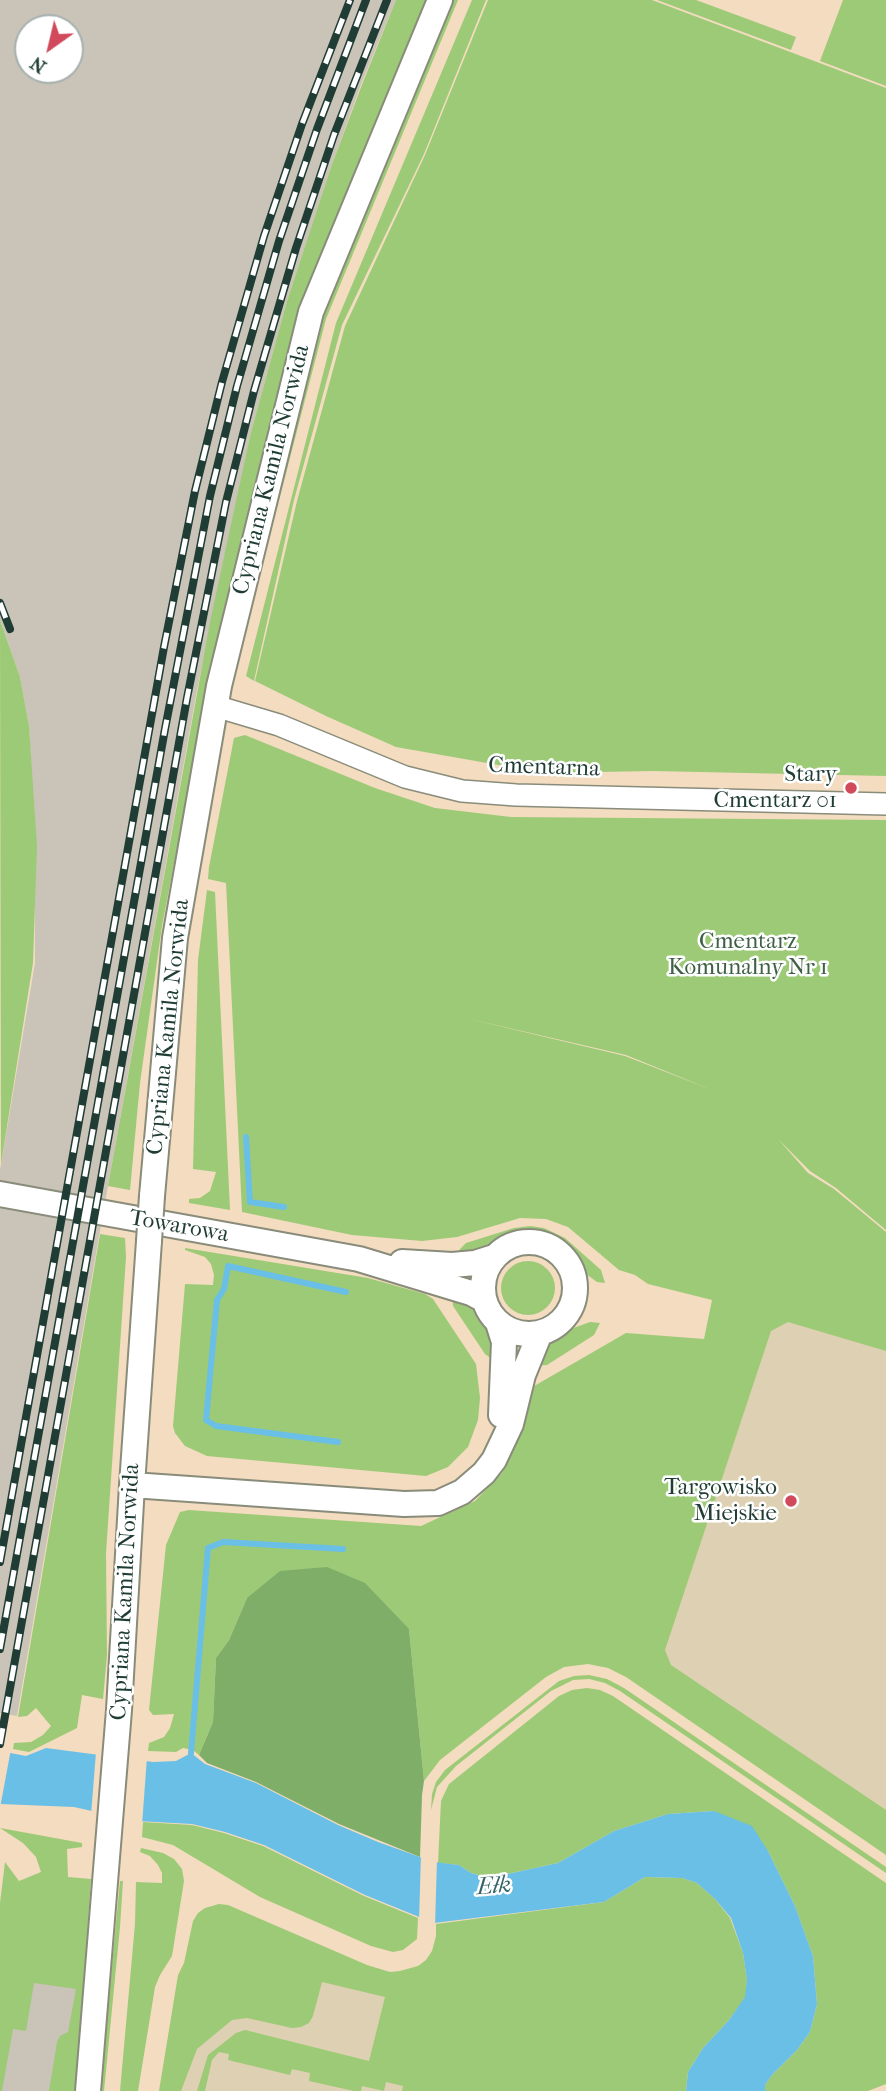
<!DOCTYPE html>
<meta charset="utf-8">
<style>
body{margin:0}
#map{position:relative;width:886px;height:2091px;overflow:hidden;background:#f3dcbf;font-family:"IM FELL French Canon",serif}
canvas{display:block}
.north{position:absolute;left:14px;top:14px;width:70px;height:70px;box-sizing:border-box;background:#fff;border:2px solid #a5b1ae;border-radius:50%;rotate:214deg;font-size:19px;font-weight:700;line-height:28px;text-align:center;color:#1f3d34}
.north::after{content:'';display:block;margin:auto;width:24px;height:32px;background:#d1495b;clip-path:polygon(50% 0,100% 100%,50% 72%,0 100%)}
</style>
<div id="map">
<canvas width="886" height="2091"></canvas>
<div class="north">N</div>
</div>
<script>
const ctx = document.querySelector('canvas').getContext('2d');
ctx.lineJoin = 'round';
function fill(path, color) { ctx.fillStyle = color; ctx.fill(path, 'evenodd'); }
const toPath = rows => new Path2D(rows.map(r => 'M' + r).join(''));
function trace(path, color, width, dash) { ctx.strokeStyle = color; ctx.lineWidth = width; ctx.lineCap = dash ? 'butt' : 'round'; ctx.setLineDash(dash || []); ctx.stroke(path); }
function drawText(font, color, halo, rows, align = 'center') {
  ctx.font = font + ' "IM FELL French Canon",serif'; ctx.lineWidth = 5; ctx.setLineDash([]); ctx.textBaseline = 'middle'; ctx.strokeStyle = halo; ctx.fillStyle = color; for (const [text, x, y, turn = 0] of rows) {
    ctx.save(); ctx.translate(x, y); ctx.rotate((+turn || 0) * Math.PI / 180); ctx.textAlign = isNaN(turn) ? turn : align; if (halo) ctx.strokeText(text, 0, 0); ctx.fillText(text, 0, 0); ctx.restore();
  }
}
fill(toPath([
 [761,1299,886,1336,886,1831,643,1665],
 [201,1941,558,2031,625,2091,172,2091]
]), '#ded0b2');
fill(toPath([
 [0,0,396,0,362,82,331,167,287,301,250,436,197,690,99,1236,17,1716,0,1713,0,1170,35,963,35,845,29,726,20,677,0,620],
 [28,28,70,28,70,70,28,70],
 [0,1979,79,1986,64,2091,0,2091]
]), '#cac3b8');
fill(toPath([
 [396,0,427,0,300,310,199,733,162,926,140,1083,130,1190,108,1186,210,622,250,436,287,301,331,167,363,82],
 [452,0,458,0,326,319,230,689,321,316],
 [472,0,486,0,424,154,342,325,294,500,254,681,246,676,336,323],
 [488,0,652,0,886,88,886,776,653,771,544,773,396,747,326,716,255,681,297,501,345,326,425,155],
 [657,0,696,0,796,37,791,50],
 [843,0,886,0,886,86,820,61],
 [0,620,20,677,29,726,37,846,33,963,1,1164],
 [245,735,375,788,435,808,511,817,886,820,886,1230,836,1188,810,1171,778,1139,808,1173,834,1189,886,1232,886,1351,788,1322,771,1331,665,1650,671,1665,886,1810,886,1855,626,1677,608,1668,588,1664,564,1667,546,1677,440,1760,424,1781,409,1629,247,1598,229,1640,216,1658,213,1722,199,1755,193,1750,183,1748,176,1752,148,1751,149,1743,164,1737,170,1728,174,1714,153,1715,149,1710,166,1545,180,1512,189,1510,421,1526,475,1501,502,1473,518,1439,529,1389,626,1333,704,1339,712,1300,648,1284,635,1275,619,1270,568,1227,546,1219,520,1218,457,1237,422,1241,352,1235,242,1212,226,883,208,879,209,867,234,738],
 [461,1017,626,1055,712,1090,625,1056],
 [207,890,215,892,230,1210,189,1203,189,1199,200,1198,210,1191,216,1172,193,1169,198,960],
 [530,1226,544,1228,565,1238,601,1270,605,1283,597,1282,582,1271,570,1252,560,1244,549,1237,535,1234,506,1237,487,1250,458,1255,460,1249,466,1243,514,1228],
 [100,1234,125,1238,126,1257,106,1553,107,1655,103,1699,82,1695,77,1728,29,1752,13,1749,14,1743,31,1742,43,1735,51,1726,36,1708,27,1716,18,1717],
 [185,1248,368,1278,425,1294,433,1299,476,1364,480,1398,478,1420,468,1447,448,1467,426,1476,207,1456,185,1446,175,1433,173,1426,185,1284,213,1285,214,1275,211,1264,205,1257,185,1250],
 '501 1288a27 27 0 1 1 54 0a27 27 0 1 1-54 0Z',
 [452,1294,479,1311,490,1329,495,1339,493,1360,485,1354,453,1306],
 [590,1322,600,1323,594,1335,547,1365,534,1366,544,1345,568,1330],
 [589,1675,607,1679,624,1688,886,1867,886,1873,620,1691,605,1683,589,1679,573,1680,551,1691,456,1766,437,1787,431,1810,432,1794,436,1782,445,1770,559,1681,574,1676],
 [587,1688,600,1690,613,1696,886,1883,886,2084,868,2091,765,2091,765,2085,772,2075,797,2050,810,2032,817,2004,813,1956,795,1906,768,1851,714,1811,668,1814,614,1831,558,1863,489,1878,471,1873,459,1865,438,1863,441,1801,449,1784,559,1696,572,1690],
 [143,1822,192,1825,224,1833,263,1846,364,1896,418,1918,417,1939,403,1950,393,1952,371,1946,260,1897,173,1845,142,1837],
 [0,1828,82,1843,82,1847,67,1849,68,1877,91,1879,76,2091,49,2091,57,2042,60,2036,68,2032,76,1989,34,1983,26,2031,13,2029,2,2091,0,2091,0,1903,5,1862,19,1881,41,1872,36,1857,23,1843],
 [141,1848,163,1853,174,1859,182,1869,184,1881,172,1956,160,1975,155,1987,138,2091,120,2091,135,1924,136,1882,162,1883,162,1873,158,1865,150,1856,140,1852],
 [645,1877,682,1878,697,1883,715,1899,730,1918,743,1953,747,1980,746,1997,729,2020,703,2048,688,2072,686,2091,402,2091,403,2086,386,2082,384,2091,362,2086,361,2091,354,2091,309,2081,310,2073,292,2069,290,2075,228,2060,229,2054,219,2052,212,2060,205,2091,197,2091,208,2055,236,2033,245,2030,369,2061,385,1997,322,1982,313,2016,309,2023,301,2027,292,2028,247,2018,232,2020,197,2049,181,2091,159,2091,178,1975,184,1963,193,1921,198,1913,205,1908,219,1904,228,1905,367,1965,390,1972,400,1971,418,1966,426,1960,432,1951,436,1936,436,1924,604,1902],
 [120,1881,123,1881,120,1927,104,2091,100,2091]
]), '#9dca77');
fill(toPath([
 [327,1567,365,1583,409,1629,424,1781,422,1795,420,1857,339,1824,256,1782,207,1763,199,1755,213,1722,216,1658,229,1640,247,1598,280,1571]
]), '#7eae68');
fill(toPath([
 [46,1748,153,1762,176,1761,191,1753,205,1764,256,1783,338,1825,378,1842,434,1862,459,1865,471,1873,489,1878,558,1863,614,1831,668,1814,714,1811,752,1826,768,1851,795,1906,813,1956,817,2004,810,2032,797,2050,772,2075,765,2085,765,2091,686,2091,688,2072,703,2048,729,2020,745,1997,747,1980,743,1953,731,1918,715,1899,697,1883,682,1878,645,1877,604,1902,434,1923,365,1895,264,1845,225,1832,192,1824,137,1821,74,1807,0,1804,0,1751,26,1756]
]), '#6abfe7');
fill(toPath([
 [0,1747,11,1749,0,1808],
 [96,1752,147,1757,142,1825,91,1815],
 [421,1854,437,1859,435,1927,419,1921]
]), '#f3dcbf');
trace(toPath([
 [246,1137,250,1202,284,1207],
 [338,1442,216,1426,206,1420,217,1300,224,1289,228,1266,346,1292],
 [191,1753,208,1548,223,1542,343,1549]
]), '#6abfe7', 6);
const minor = toPath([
 [215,706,279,725,405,777,462,791,516,795,886,804]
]);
const tertiary = toPath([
 [0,1194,359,1259,471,1293,484,1300],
 [152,1196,175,938,219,686,311,312,440,0],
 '483 1288a46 46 0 1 1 92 0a46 46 0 1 1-92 0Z',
 [402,1262,452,1265,475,1263,494,1257],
 [498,1323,504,1342,501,1415],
 [132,1485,404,1504,438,1503,462,1492,484,1473,494,1460,511,1424,523,1375,540,1333],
 [88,2091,119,1710,132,1485,149,1241]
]);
trace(minor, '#898c7a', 24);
trace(tertiary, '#898c7a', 28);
trace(minor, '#fff', 21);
trace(tertiary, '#fff', 24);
const rail = toPath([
 [0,603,10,629],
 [0,1562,164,647,195,491,222,382,264,236,302,124,350,0],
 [0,1649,165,729,210,496,237,386,279,241,317,129,366,0],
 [0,1744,187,698,226,502,254,391,296,248,334,135,387,0]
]);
trace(rail, '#1f3d34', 8);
trace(rail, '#fff', 5, [16]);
const tertiaryBridge = toPath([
 [149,1241,152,1196]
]);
trace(tertiaryBridge, '#898c7a', 28, []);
trace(tertiaryBridge, '#fff', 24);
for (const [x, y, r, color] of [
 [851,788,7,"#d1495b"],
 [791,1501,7,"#d1495b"]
]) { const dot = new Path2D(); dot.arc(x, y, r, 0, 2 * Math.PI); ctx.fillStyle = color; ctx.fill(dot); trace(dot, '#fff', 2.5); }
drawText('23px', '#1f3d34', '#fff', [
 ["Cypriana Kamila Norwida",272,470,-76],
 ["Cmentarna",544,768,2],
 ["Cypriana Kamila Norwida",169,1027,-84],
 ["Towarowa",179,1227,10],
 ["Cypriana Kamila Norwida",126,1592,-87]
]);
drawText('23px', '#1f3d34', '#fff', [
 ["Stary",837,775],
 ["Cmentarz 01",837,801],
 ["Targowisko",777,1488],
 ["Miejskie",777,1514]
], 'right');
drawText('23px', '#3e6045', '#fff', [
 ["Cmentarz",748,942],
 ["Komunalny Nr 1",748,968]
]);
drawText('italic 24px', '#36646a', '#fff', [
 ["Ełk",494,1887,-4]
]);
</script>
